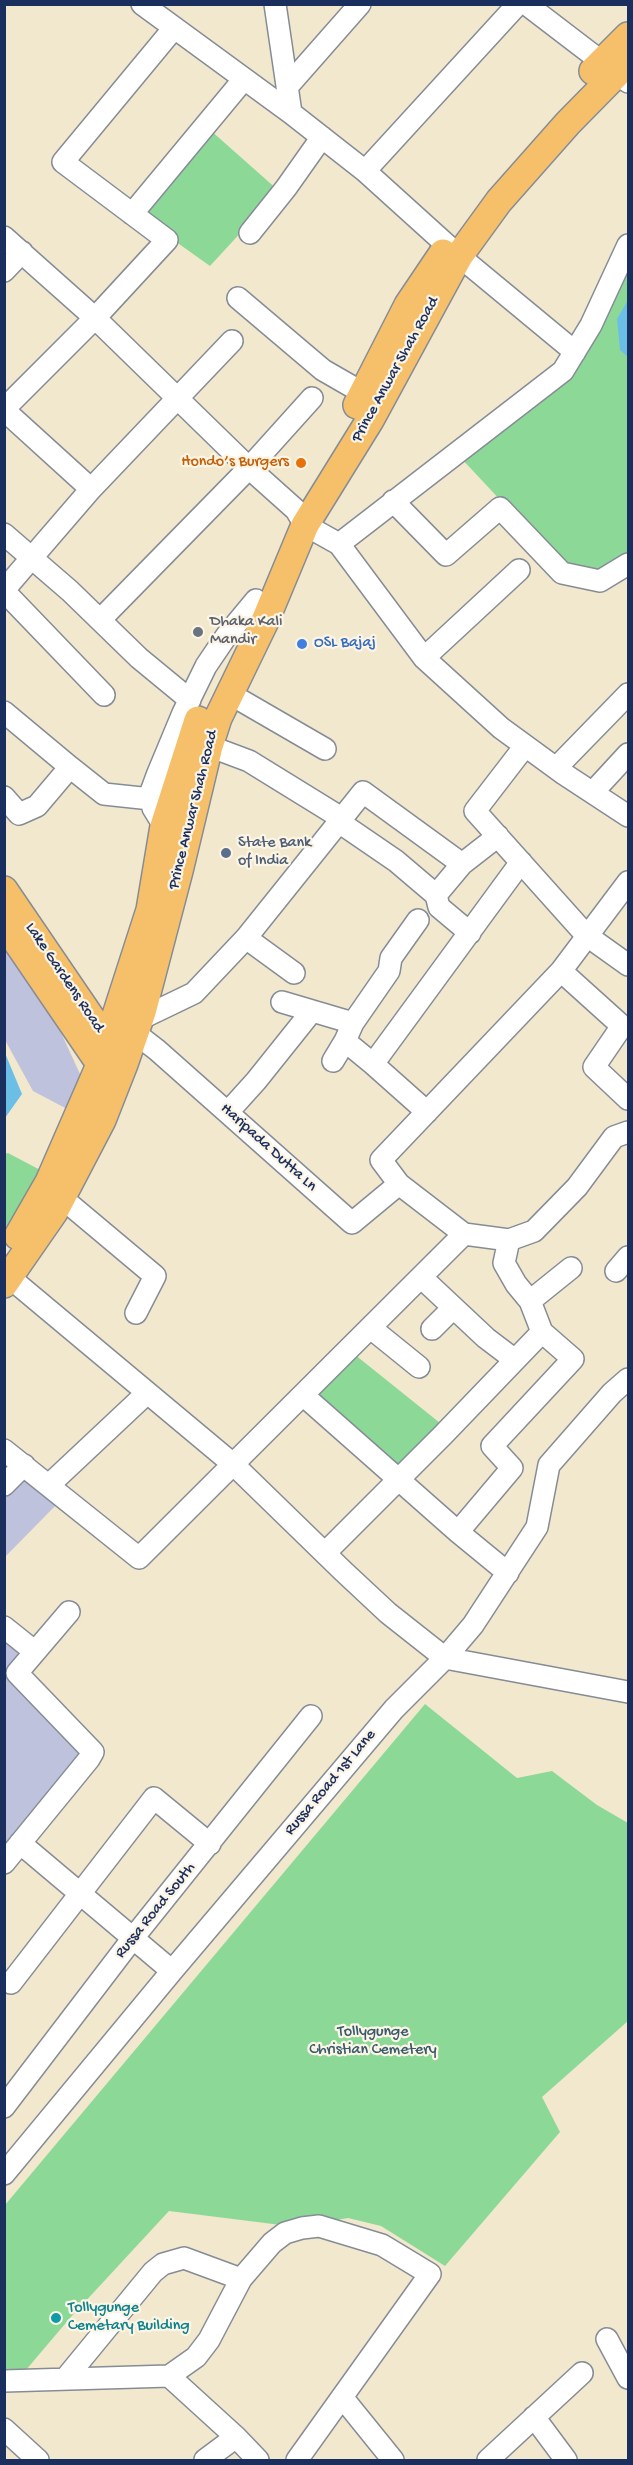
<!DOCTYPE html>
<meta charset="utf-8">
<style>
body{margin:0}
#map{position:relative;width:633px;height:2465px;overflow:hidden;background:#f2e8cd;font-family:"Gochi Hand",sans-serif}
canvas{display:block}
.frame{position:absolute;inset:0;border:6px solid #1b2f5e;pointer-events:none}
</style>
<div id="map">
<canvas width="633" height="2465"></canvas>
<div class="frame"></div>
</div>
<script>
const ctx = document.querySelector('canvas').getContext('2d');
ctx.lineJoin = 'round';
function fill(path, color) { ctx.fillStyle = color; ctx.fill(path, 'evenodd'); }
const toPath = rows => new Path2D(rows.map(r => 'M' + r).join(''));
function trace(path, color, width, dash) { ctx.strokeStyle = color; ctx.lineWidth = width; ctx.lineCap = dash ? 'butt' : 'round'; ctx.setLineDash(dash || []); ctx.stroke(path); }
function drawText(font, color, halo, rows, align = 'center') {
  ctx.font = font + ' "Gochi Hand",sans-serif'; ctx.lineWidth = 4.5; ctx.setLineDash([]); ctx.textBaseline = 'middle'; ctx.strokeStyle = halo; ctx.fillStyle = color; for (const [text, x, y, turn = 0] of rows) {
    ctx.save(); ctx.translate(x, y); ctx.rotate((+turn || 0) * Math.PI / 180); ctx.textAlign = isNaN(turn) ? turn : align; if (halo) ctx.strokeText(text, 0, 0); ctx.fillText(text, 0, 0); ctx.restore();
  }
}
fill(toPath([
 [4,933,57,1024,86,1087,88,1120,33,1091,5,1040],
 [4,1454,61,1500,5,1557,4,1557],
 [5,1640,28,1660,17,1673,87,1753,5,1852]
]), '#bfc2dd');
fill(toPath([
 [209,129,279,191,210,266,137,214],
 [628,256,628,558,600,575,562,566,460,457,564,378],
 [8,1153,44,1172,13,1234,5,1224,4,1154],
 [354,1354,445,1427,398,1474,309,1395],
 [425,1704,517,1778,552,1771,597,1805,628,1823,628,2021,542,2097,560,2132,445,2266,381,2226,348,2218,297,2227,169,2211,70,2318,20,2377,5,2377,5,2205]
]), '#8cd997');
fill(toPath([
 [628,300,628,357,620,350,617,319],
 [5,1053,22,1094,5,1118,4,1118]
]), '#6bbfe7');
const minor = toPath([
 [142,4,291,113],
 [275,4,291,113,365,171,459,256,575,352],
 [526,4,628,82],
 [287,87,360,4],
 [365,171,518,4],
 [132,214,244,79],
 [250,233,286,188,322,137],
 [4,237,95,318,249,468,296,510,305,525,339,544,424,658,501,728,564,774,628,816],
 [4,271,22,252],
 [238,298,323,370,363,393],
 [4,409,95,318,167,240,63,162,174,28],
 [4,410,91,489],
 [393,501,446,555,500,508,562,573,600,581,628,564],
 [4,534,70,591,139,658,190,700],
 [339,544,563,371,591,325,628,245],
 [4,590,91,489,232,341],
 [4,591,104,695],
 [100,620,249,468,312,398],
 [424,658,519,570],
 [230,694,325,749],
 [4,712,70,767,37,806,19,814,4,797],
 [209,746,249,761,343,819],
 [525,746,475,811,586,935,628,965],
 [70,767,104,794,151,799],
 [556,768,628,694],
 [593,792,628,754],
 [339,822,396,861,436,895,439,907,470,933],
 [164,826,153,808,151,799,151,792,158,773,183,713,206,666,227,635,256,600],
 [628,882,561,971,381,1160,399,1184,464,1234,509,1240,534,1231,577,1187,614,1137,628,1132],
 [436,895,462,864],
 [246,938,294,973],
 [561,971,622,1026,594,1067,628,1099],
 [282,1002,353,1023],
 [138,1020,194,993,246,938,363,792,462,864,498,836],
 [135,1033,157,1050,352,1223,399,1184],
 [345,1041,373,1064],
 [333,1061,345,1041,353,1023,389,971,391,958,418,920],
 [228,1112,256,1081,312,1011],
 [427,1112,373,1064,521,862],
 [62,1198,155,1276,136,1313],
 [616,1271,628,1257],
 [9,1277,234,1465,343,1571,388,1613,445,1658,628,1692],
 [422,1278,486,1338,515,1360],
 [530,1301,571,1268],
 [372,1329,419,1367],
 [432,1329,453,1308],
 [304,1396,458,1532,508,1573],
 [4,1450,139,1558,464,1234],
 [4,1485,24,1465],
 [49,1485,147,1393],
 [458,1532,512,1468,492,1446,573,1359,542,1332,530,1301,516,1284,504,1263,509,1240],
 [325,1553,443,1435,542,1332],
 [4,1627,34,1651],
 [20,1843,172,1971],
 [4,1863,89,1759,93,1752,17,1673,69,1612],
 [11,1983,154,1798,210,1844],
 [4,2107,133,1938,311,1716],
 [4,2174,172,1971,394,1709,445,1658,473,1625,537,1527,549,1465,612,1393,628,1379],
 [607,2339,628,2378],
 [169,2376,236,2437,258,2460],
 [65,2379,153,2272,163,2264,184,2258,241,2279],
 [4,2381,169,2376,196,2357,209,2340,241,2279,272,2243,285,2233,302,2228,319,2226,382,2245,430,2274,297,2460],
 [342,2397,393,2460],
 [534,2417,566,2460],
 [4,2429,38,2460],
 [205,2460,236,2437],
 [488,2460,582,2373]
]);
const major = toPath([
 [593,71,628,36],
 [357,405,408,305,443,253],
 [4,890,115,1053],
 [4,923,107,1074],
 [18,1236,49,1182,100,1065,150,910,164,826,198,720],
 [4,1284,54,1212,102,1120,124,1064,142,1012,179,871,209,746,218,718,265,621,305,525,370,420,459,256,499,201,568,123,628,62]
]);
trace(minor, '#868c96', 24);
trace(major, '#868c96', 30);
trace(minor, '#fff', 21);
trace(major, '#f6c06b', 27);
for (const [x, y, r, color] of [
 [301,463,6,"#e8710a"],
 [198,632,6,"#6b7280"],
 [302,644,6,"#3f7fe0"],
 [226,853,6,"#5c6f8a"],
 [56,2318,6,"#0f9aa8"]
]) { const dot = new Path2D(); dot.arc(x, y, r, 0, 2 * Math.PI); ctx.fillStyle = color; ctx.fill(dot); trace(dot, '#fcf5e5', 2); }
drawText('16px', '#1b2f5e', '#fcf5e5', [
 ["Prince Anwar Shah Road",396,370,-61],
 ["Prince Anwar Shah Road",194,810,-76],
 ["Lake Gardens Road",64,978,56],
 ["Haripada Dutta Ln",268,1148,42],
 ["Russa Road 1st Lane",331,1783,-50],
 ["Russa Road South",156,1911,-51]
]);
drawText('16px', '#c56008', '#fcf5e5', [
 ["Hondo’s Burgers",289,463]
], 'right');
drawText('16px', '#5b616d', '#fcf5e5', [
 ["Dhaka Kali",210,623],
 ["Mandir",210,641]
], 'left');
drawText('16px', '#366cbe', '#fcf5e5', [
 ["OSL Bajaj",314,644]
], 'left');
drawText('16px', '#4e5e75', '#fcf5e5', [
 ["State Bank",238,844],
 ["of India",238,862]
], 'left');
drawText('16px', '#375a6c', '#fcf5e5', [
 ["Tollygunge",373,2033],
 ["Christian Cemetery",373,2051]
]);
drawText('16px', '#0d838f', '#fcf5e5', [
 ["Tollygunge",68,2309],
 ["Cemetary Building",68,2327]
], 'left');
</script>
